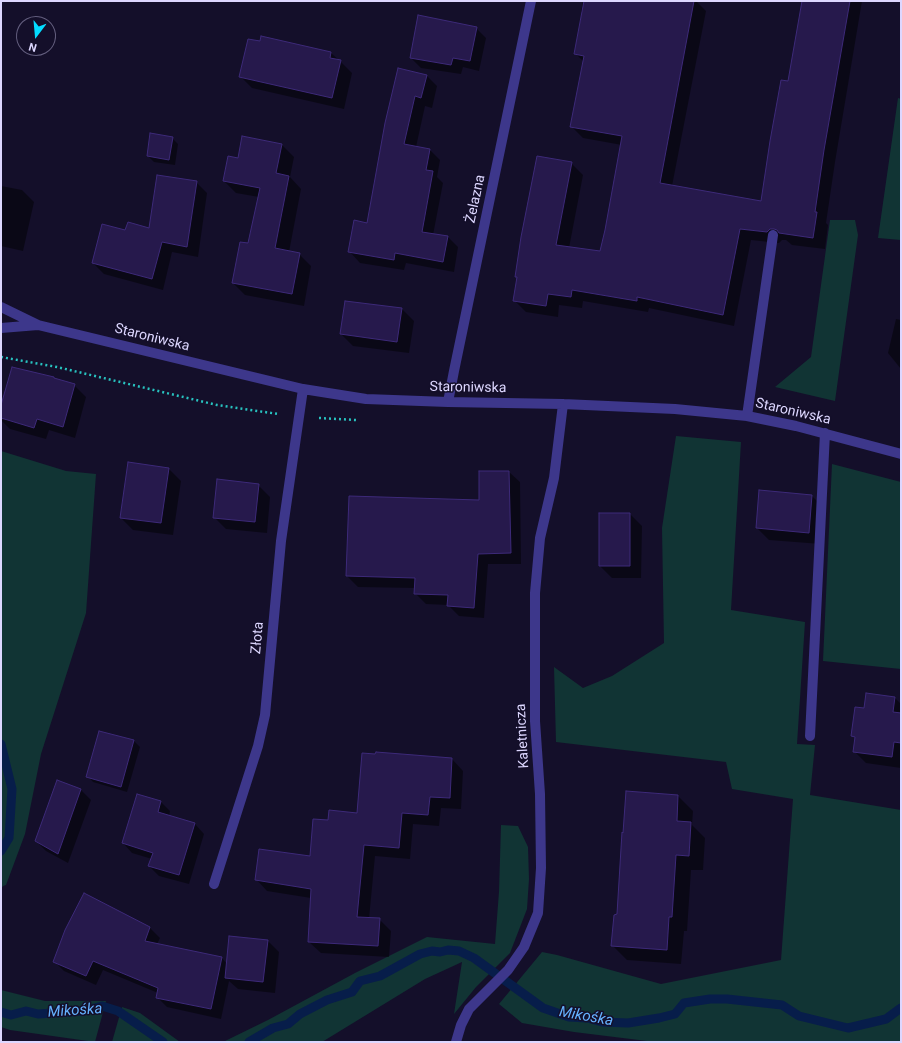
<!DOCTYPE html>
<meta charset="utf-8">
<style>
body{margin:0}
#map{position:relative;width:902px;height:1043px;overflow:hidden;background:#140f2a;font-family:Roboto,sans-serif}
canvas{display:block}
.frame{position:absolute;inset:0;border:2px solid #ddd7ff;pointer-events:none}
.north{position:absolute;left:16px;top:16px;width:40px;height:40px;box-sizing:border-box;background:#140f2a;border:1px solid #645f7f;border-radius:50%;rotate:196deg;font-size:11px;font-weight:700;line-height:16px;text-align:center;color:#ddd7ff}
.north::after{content:'';display:block;margin:auto;width:14px;height:18px;background:#03dcff;clip-path:polygon(50% 0,100% 100%,50% 72%,0 100%)}
</style>
<div id="map">
<canvas width="902" height="1043"></canvas>
<div class="frame"></div>
<div class="north">N</div>
</div>
<script>
const ctx = document.querySelector('canvas').getContext('2d');
ctx.lineJoin = 'round';
function fill(path, color) { ctx.fillStyle = color; ctx.fill(path, 'evenodd'); }
const toPath = rows => new Path2D(rows.map(r => 'M' + r).join(''));
function trace(path, color, width, dash) { ctx.strokeStyle = color; ctx.lineWidth = width; ctx.lineCap = dash ? 'butt' : 'round'; ctx.setLineDash(dash || []); ctx.stroke(path); }
function drawText(font, color, halo, rows, align = 'center') {
  ctx.font = font + ' Roboto,sans-serif'; ctx.lineWidth = 3; ctx.setLineDash([]); ctx.textBaseline = 'middle'; ctx.strokeStyle = halo; ctx.fillStyle = color; for (const [text, x, y, turn = 0] of rows) {
    ctx.save(); ctx.translate(x, y); ctx.rotate((+turn || 0) * Math.PI / 180); ctx.textAlign = isNaN(turn) ? turn : align; if (halo) ctx.strokeText(text, 0, 0); ctx.fillText(text, 0, 0); ctx.restore();
  }
}
fill(toPath([
 [898,98,901,99,901,240,878,238],
 [830,220,855,220,858,235,835,401,775,387,811,357],
 [676,436,741,442,731,610,805,622,797,744,815,745,810,795,901,810,901,1042,655,1042,574,1032,522,1023,499,1004,542,952,557,955,661,984,781,960,793,799,732,789,726,762,556,742,554,667,583,688,612,676,664,643,662,528],
 [1,451,66,471,96,474,86,613,41,754,25,834,6,885,3,886,1,889],
 [832,464,901,482,901,669,823,661],
 [501,825,518,826,528,847,529,879,527,909,510,953,476,987,454,1014,462,962,425,979,322,1042,223,1042,268,1020,355,973,427,937,495,944,499,892],
 [1,990,45,1001,106,1001,95,1042,10,1030,1,1027],
 [122,1007,140,1013,180,1042,112,1042]
]), '#113434');
fill(toPath([
 [583,1,696,1,706,11,672,186,762,203,788,82,803,1,862,1,835,162,826,223,828,225,825,249,792,245,786,240,782,240,779,243,751,240,734,326,649,308,648,312,583,301,582,308,559,305,558,317,526,312,515,301,518,278,516,277,571,163,583,175,569,248,600,252,606,231,622,145,583,138,571,126,584,62,575,53,583,14,581,12],
 [476,28,486,38,479,71,463,67,461,74,421,68,411,58],
 [261,37,331,53,340,61,352,73,344,109,252,88,240,76,260,42],
 [398,69,427,76,437,86,432,108,425,106,416,147,429,149,440,160,437,177,443,183,433,235,448,237,458,247,454,272,406,263,404,270,360,263,350,252,368,224],
 [243,137,282,145,294,157,290,177,301,189,289,252,299,254,311,266,304,306,245,295,233,283,249,244,259,197,236,193,224,181,238,160],
 [172,138,178,144,175,165,154,162,148,156],
 [196,182,207,193,198,257,172,252,163,290,104,274,93,263,126,231,150,229],
 [1,186,22,190,34,202,23,251,1,246],
 [402,309,414,321,409,353,353,346,341,334],
 [896,319,901,320,901,369,888,353],
 [74,385,86,397,75,438,49,430,46,439,10,429,1,420,1,408],
 [169,469,181,481,173,535,133,530,121,518],
 [509,472,520,482,521,564,488,564,484,618,459,616,448,605,426,604,415,593,416,588,358,587,347,576,350,497,480,501],
 [258,485,270,497,267,533,226,529,214,517],
 [812,496,824,508,821,544,769,540,757,528],
 [630,514,642,526,641,578,612,578,600,566],
 [895,698,901,704,901,768,866,763,854,751,856,739,852,736,865,710],
 [134,741,140,747,127,792,93,782,88,776],
 [377,753,452,759,463,771,461,809,441,808,439,826,413,824,410,859,375,856,369,919,379,919,391,931,389,957,321,953,309,942,311,898,267,891,256,879,311,858,329,822,358,814],
 [81,790,91,800,68,863,46,851,36,841],
 [678,796,693,811,692,825,705,838,703,870,691,870,687,931,684,931,681,964,627,960,612,945,618,915],
 [161,802,170,811,169,816,195,824,204,834,189,884,159,876,149,866,152,859,132,853,123,843],
 [85,894,150,928,160,938,157,944,222,958,227,964,267,940,279,952,275,993,238,989,229,981,221,1019,167,1007,157,997,158,993,103,970,96,985,64,971,54,961]
]), '#0007');
trace(toPath([
 [1,744,12,789,9,838,1,851],
 [1,1012,11,1015,26,1011,38,1014,83,1011,102,1006,118,1011,163,1042],
 [249,1042,273,1028,288,1024,300,1014,327,1000,352,992,360,981,380,976,420,954,432,951,440,952,448,950,459,951,474,958,543,1008,569,1017,587,1018,602,1022,628,1023,659,1018,675,1014,684,1003,710,999,727,999,782,1005,799,1016,848,1028,886,1019,901,1008]
]), '#071d4a', 9);
const building = toPath([
 [584,1,694,1,660,183,761,201,770,141,781,80,788,81,802,1,850,1,824,150,815,212,817,212,813,238,779,233,777,230,774,229,770,229,767,232,740,229,723,315,637,297,637,301,572,290,571,297,548,294,546,306,513,301,517,277,515,277,521,237,537,156,572,162,556,245,600,251,605,230,622,136,570,127,584,56,574,54,584,1],
 [418,15,477,27,470,61,453,58,451,65,410,58,418,15],
 [261,36,331,52,330,58,341,60,332,98,239,77,248,39,260,41,261,36],
 [398,68,427,75,421,98,415,96,404,144,430,149,426,170,433,171,422,232,448,236,443,262,395,253,394,260,348,252,354,220,367,223,385,123,398,68],
 [150,133,173,137,169,160,147,156,150,133],
 [242,136,282,144,276,173,289,176,275,248,300,253,292,294,232,283,240,242,248,243,260,188,223,181,228,156,238,158,242,136],
 [157,175,197,181,187,247,162,242,152,279,92,263,102,224,125,230,128,222,149,228,157,175],
 [345,301,402,308,397,342,340,334,345,301],
 [12,367,54,377,54,378,75,384,63,427,37,419,34,428,1,418,1,405,12,367],
 [128,462,169,468,161,523,120,518,128,462],
 [479,471,509,471,511,553,478,554,474,608,447,606,448,595,414,594,415,578,346,576,349,496,479,500,479,471],
 [217,479,259,484,255,522,213,518,217,479],
 [759,490,812,495,809,533,756,528,759,490],
 [599,513,630,513,630,566,599,566,599,513],
 [866,693,895,697,893,712,901,713,901,743,894,742,892,757,853,752,855,737,851,736,855,707,864,708,866,693],
 [99,731,134,740,121,787,86,777,99,731],
 [376,752,452,758,450,798,430,797,428,815,402,813,399,848,364,845,357,917,380,918,378,946,308,942,311,889,255,880,259,849,310,856,313,819,328,820,329,810,357,813,362,753,375,754,376,752],
 [57,780,81,789,58,854,35,841,57,780],
 [626,791,678,795,677,821,691,822,689,856,676,855,672,917,669,917,667,950,611,946,614,915,617,914,622,832,623,833,626,791],
 [137,794,161,801,158,812,195,823,179,875,148,866,153,853,122,843,137,794],
 [84,893,150,927,145,941,222,957,211,1009,156,998,158,988,93,961,86,976,53,962,65,930,84,893],
 [229,936,268,940,263,982,225,978,229,936]
]);
fill(building, '#26194c');
trace(building, '#3d2a79', 1);
trace(toPath([
 [1,357,57,367,217,405,278,414],
 [319,418,356,420]
]), '#28c2bf', 2.5, [2, 3]);
trace(toPath([
 [1,307,38,325,303,389,366,399,448,402,563,404,675,409,747,416,796,426,901,454],
 [1,328,38,325],
 [448,402,454,371,531,1],
 [747,416,773,235],
 [810,736,825,433],
 [214,884,258,746,265,715,281,541,303,389],
 [456,1042,461,1025,469,1009,508,970,524,947,538,913,541,868,540,794,535,721,535,593,540,538,554,478,563,404]
]), '#3d378b', 10);
drawText('14px', '#ddd7ff', '#140f2a', [
 ["Żelazna",476,199,-78],
 ["Staroniwska",152,338,14],
 ["Staroniwska",468,388,1],
 ["Staroniwska",793,412,13],
 ["Złota",258,638,-85],
 ["Kaletnicza",523,736,-93]
]);
drawText('italic 15px', '#65b2ff', '#140f2a', [
 ["Mikośka",75,1011,-4],
 ["Mikośka",586,1017,10]
]);
</script>
